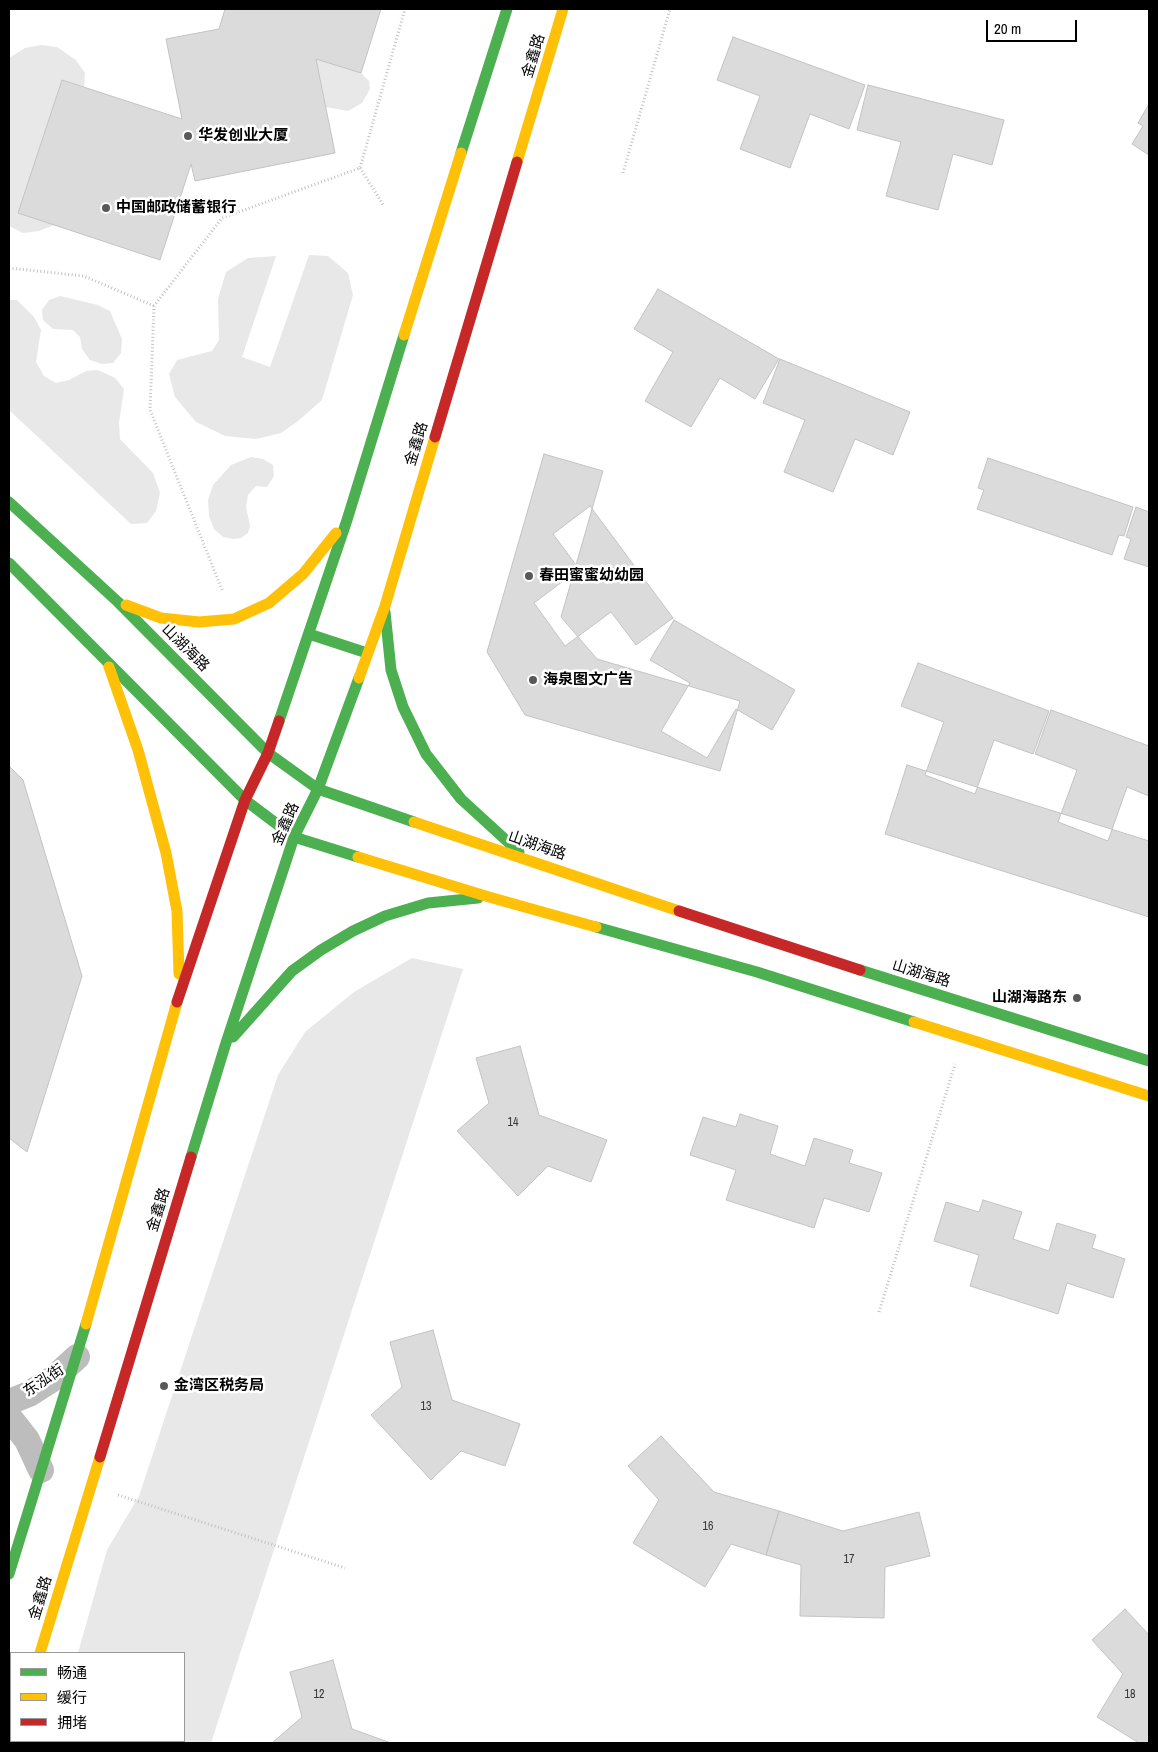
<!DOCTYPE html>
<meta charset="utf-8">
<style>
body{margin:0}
#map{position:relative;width:1158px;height:1752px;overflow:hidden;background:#fff;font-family:"Archivo Narrow","Noto Sans SC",sans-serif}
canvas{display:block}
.frame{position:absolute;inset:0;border:10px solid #000;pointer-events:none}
.legend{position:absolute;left:10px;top:1652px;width:175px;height:90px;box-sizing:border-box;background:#fff;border:1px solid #999;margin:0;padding:6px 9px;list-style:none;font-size:15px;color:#000}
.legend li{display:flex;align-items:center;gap:10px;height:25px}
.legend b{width:25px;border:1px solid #999}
.scale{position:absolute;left:986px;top:20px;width:91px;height:22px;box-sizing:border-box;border:2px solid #000;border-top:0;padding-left:6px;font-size:15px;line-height:18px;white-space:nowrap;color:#000;-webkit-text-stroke:4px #fff;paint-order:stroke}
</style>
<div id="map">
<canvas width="1158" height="1752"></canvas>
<div class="frame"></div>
<ul class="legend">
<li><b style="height:6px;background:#4caf50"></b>畅通</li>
<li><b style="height:6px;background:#ffc107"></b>缓行</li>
<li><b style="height:6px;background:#c62828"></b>拥堵</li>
</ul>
<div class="scale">20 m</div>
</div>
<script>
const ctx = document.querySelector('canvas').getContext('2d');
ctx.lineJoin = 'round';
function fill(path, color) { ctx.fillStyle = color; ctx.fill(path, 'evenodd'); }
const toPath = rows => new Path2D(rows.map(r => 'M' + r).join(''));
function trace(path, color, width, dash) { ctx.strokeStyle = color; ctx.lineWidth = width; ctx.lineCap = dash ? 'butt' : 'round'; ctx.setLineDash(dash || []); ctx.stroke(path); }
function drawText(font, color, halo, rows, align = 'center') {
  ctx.font = font + ' "Archivo Narrow","Noto Sans SC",sans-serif'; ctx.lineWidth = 5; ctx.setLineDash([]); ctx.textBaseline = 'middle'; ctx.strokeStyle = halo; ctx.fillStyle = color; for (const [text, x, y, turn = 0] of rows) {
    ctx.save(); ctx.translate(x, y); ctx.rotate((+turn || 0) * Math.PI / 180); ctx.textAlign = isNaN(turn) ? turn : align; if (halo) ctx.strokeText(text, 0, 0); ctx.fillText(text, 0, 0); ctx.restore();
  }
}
fill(toPath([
 [41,45,57,47,76,60,85,73,84,87,62,80,18,213,54,225,39,231,23,233,9,226,9,58,25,48],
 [316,59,361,73,369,81,370,89,362,103,348,111,326,107],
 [309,255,328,256,348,273,353,295,322,400,298,421,281,433,256,439,225,436,196,422,175,397,169,374,177,360,212,351,219,340,218,299,226,272,248,258,276,256,242,357,270,367],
 [60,296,98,305,110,311,122,339,121,353,113,363,102,364,90,360,82,349,80,337,73,330,53,329,43,320,42,310,49,300],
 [9,300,17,300,34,317,41,330,36,362,44,376,56,383,69,380,86,371,98,370,115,378,124,389,119,423,120,439,153,473,160,493,156,511,147,523,131,524,9,410],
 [251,457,263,459,273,465,274,476,267,487,256,486,248,495,246,507,250,526,248,533,241,538,233,539,223,537,214,529,209,516,208,500,213,485,231,465],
 [412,958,463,969,211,1743,52,1743,53,1741,184,1741,184,1653,78,1653,107,1550,139,1496,278,1075,305,1032,354,992]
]), '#e8e8e8');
const building = toPath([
 [225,9,381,9,361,73,316,59,335,153,195,181,191,164,160,260,18,213,62,80,182,119,166,39,219,29,225,9],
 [733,37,865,85,849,129,810,114,790,168,740,149,760,96,717,80,733,37],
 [868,85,1004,120,992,165,953,154,938,210,886,196,901,142,857,130,868,85],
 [1149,104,1149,155,1132,144,1143,126,1138,123,1149,104],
 [658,289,779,359,755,399,720,378,691,427,645,401,673,352,634,329,658,289],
 [780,359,910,412,893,455,855,439,833,492,784,472,805,420,763,403,780,359],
 [544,454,603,471,561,617,597,659,740,701,720,771,525,715,487,652,544,454],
 [988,458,1133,507,1124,536,1119,535,1112,555,977,509,984,490,978,488,988,458],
 [590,506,673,618,636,645,611,612,565,646,534,603,579,569,553,534,590,506],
 [1136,507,1149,512,1149,567,1124,559,1131,539,1126,537,1136,507],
 [674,620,795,690,772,730,736,709,707,758,661,731,690,683,650,660,674,620],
 [918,663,1049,711,1033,754,994,740,975,794,925,775,944,722,901,706,918,663],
 [1051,710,1149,746,1149,796,1127,787,1108,841,1058,822,1077,770,1035,754,1051,710],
 [907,765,1149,841,1149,917,885,834,907,765],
 [9,766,23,780,82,976,27,1152,9,1138,9,766],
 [520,1046,539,1115,607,1140,591,1182,548,1166,518,1196,457,1131,489,1103,476,1058,520,1046],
 [740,1114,778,1126,770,1154,805,1166,814,1138,853,1150,849,1163,882,1173,869,1212,824,1198,814,1228,726,1200,736,1170,690,1155,703,1117,736,1127,740,1114],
 [983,1200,1022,1212,1013,1239,1049,1251,1057,1223,1096,1235,1092,1248,1125,1259,1113,1298,1067,1283,1058,1314,970,1286,979,1255,934,1241,946,1202,979,1212,983,1200],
 [433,1330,452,1400,520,1424,505,1466,461,1451,431,1480,371,1415,402,1387,390,1342,433,1330],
 [661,1436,714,1492,779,1511,766,1555,731,1544,705,1587,633,1543,659,1500,628,1466,661,1436],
 [779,1511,843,1531,919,1512,930,1556,885,1567,884,1618,800,1616,801,1565,766,1555,779,1511],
 [1125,1609,1149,1635,1149,1743,1139,1743,1097,1717,1123,1674,1092,1640,1125,1609],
 [333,1660,352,1729,391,1743,272,1743,302,1717,290,1672,333,1660]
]);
fill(building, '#dbdbdb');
trace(building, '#c3c3c3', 1);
trace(toPath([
 [360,168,384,206],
 [623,173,670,9],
 [9,268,84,276,154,306],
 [222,590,150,410,154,306,222,218,360,168,405,9],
 [879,1312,955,1064],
 [118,1495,345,1568]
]), '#c2c2c2', 3, [1, 2.5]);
trace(toPath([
 [9,1402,29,1394,54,1378,77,1357],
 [9,1417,27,1440,41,1470]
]), '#bdbdbd', 26);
trace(toPath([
 [461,153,507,9],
 [9,502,118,602,268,753,318,789,414,822],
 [9,563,245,800,294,837,358,857],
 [385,612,391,670,403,707,426,754,461,799,519,852],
 [309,634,367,653],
 [279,721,347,520,404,335],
 [596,927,757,972,914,1022],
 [860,970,1149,1061],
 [233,1037,292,971,321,950,353,931,385,916,428,903,478,898],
 [191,1157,225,1046,294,837,318,789,359,678],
 [9,1574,86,1324]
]), '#4caf50', 11);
trace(toPath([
 [517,162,563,9],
 [404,335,461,153],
 [126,605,161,618,199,622,234,619,269,603,303,574,336,533],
 [109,667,138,750,166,853,177,911,179,974],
 [359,678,385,606,435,437],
 [414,822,679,911],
 [358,857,489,897,596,927],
 [914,1022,1149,1096],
 [86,1324,177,1002],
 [40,1653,100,1457],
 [12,1743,13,1741]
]), '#ffc107', 11);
trace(toPath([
 [435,437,517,162],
 [679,911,860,970],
 [177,1002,245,800,268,753,279,721],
 [100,1457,191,1157]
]), '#c62828', 11);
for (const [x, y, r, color] of [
 [188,136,5,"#595959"],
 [106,208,5,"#595959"],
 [529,576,5,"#595959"],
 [533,680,5,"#595959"],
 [1077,998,5,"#595959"],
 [164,1386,5,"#595959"]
]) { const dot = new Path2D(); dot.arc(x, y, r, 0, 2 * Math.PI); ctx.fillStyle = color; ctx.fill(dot); trace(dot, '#fff', 2); }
drawText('12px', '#373737', null, [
 ["14",513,1123],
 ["13",426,1407],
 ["16",708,1527],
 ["17",849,1560],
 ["12",319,1695],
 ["18",1130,1695]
]);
drawText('15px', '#000', '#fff', [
 ["金鑫路",534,56,-73],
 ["金鑫路",417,444,-73],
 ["山湖海路",185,648,45],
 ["金鑫路",286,824,-66],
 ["山湖海路",537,846,19],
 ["山湖海路",921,974,17],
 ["金鑫路",159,1210,-73],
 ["东泓街",44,1381,-34],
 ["金鑫路",41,1598,-73]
]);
drawText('bold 15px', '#000', '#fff', [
 ["华发创业大厦",198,136],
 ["中国邮政储蓄银行",116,208],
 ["春田蜜蜜幼幼园",539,576],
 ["海泉图文广告",543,680],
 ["山湖海路东",1067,998,"right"],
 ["金湾区税务局",174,1386]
], 'left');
</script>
